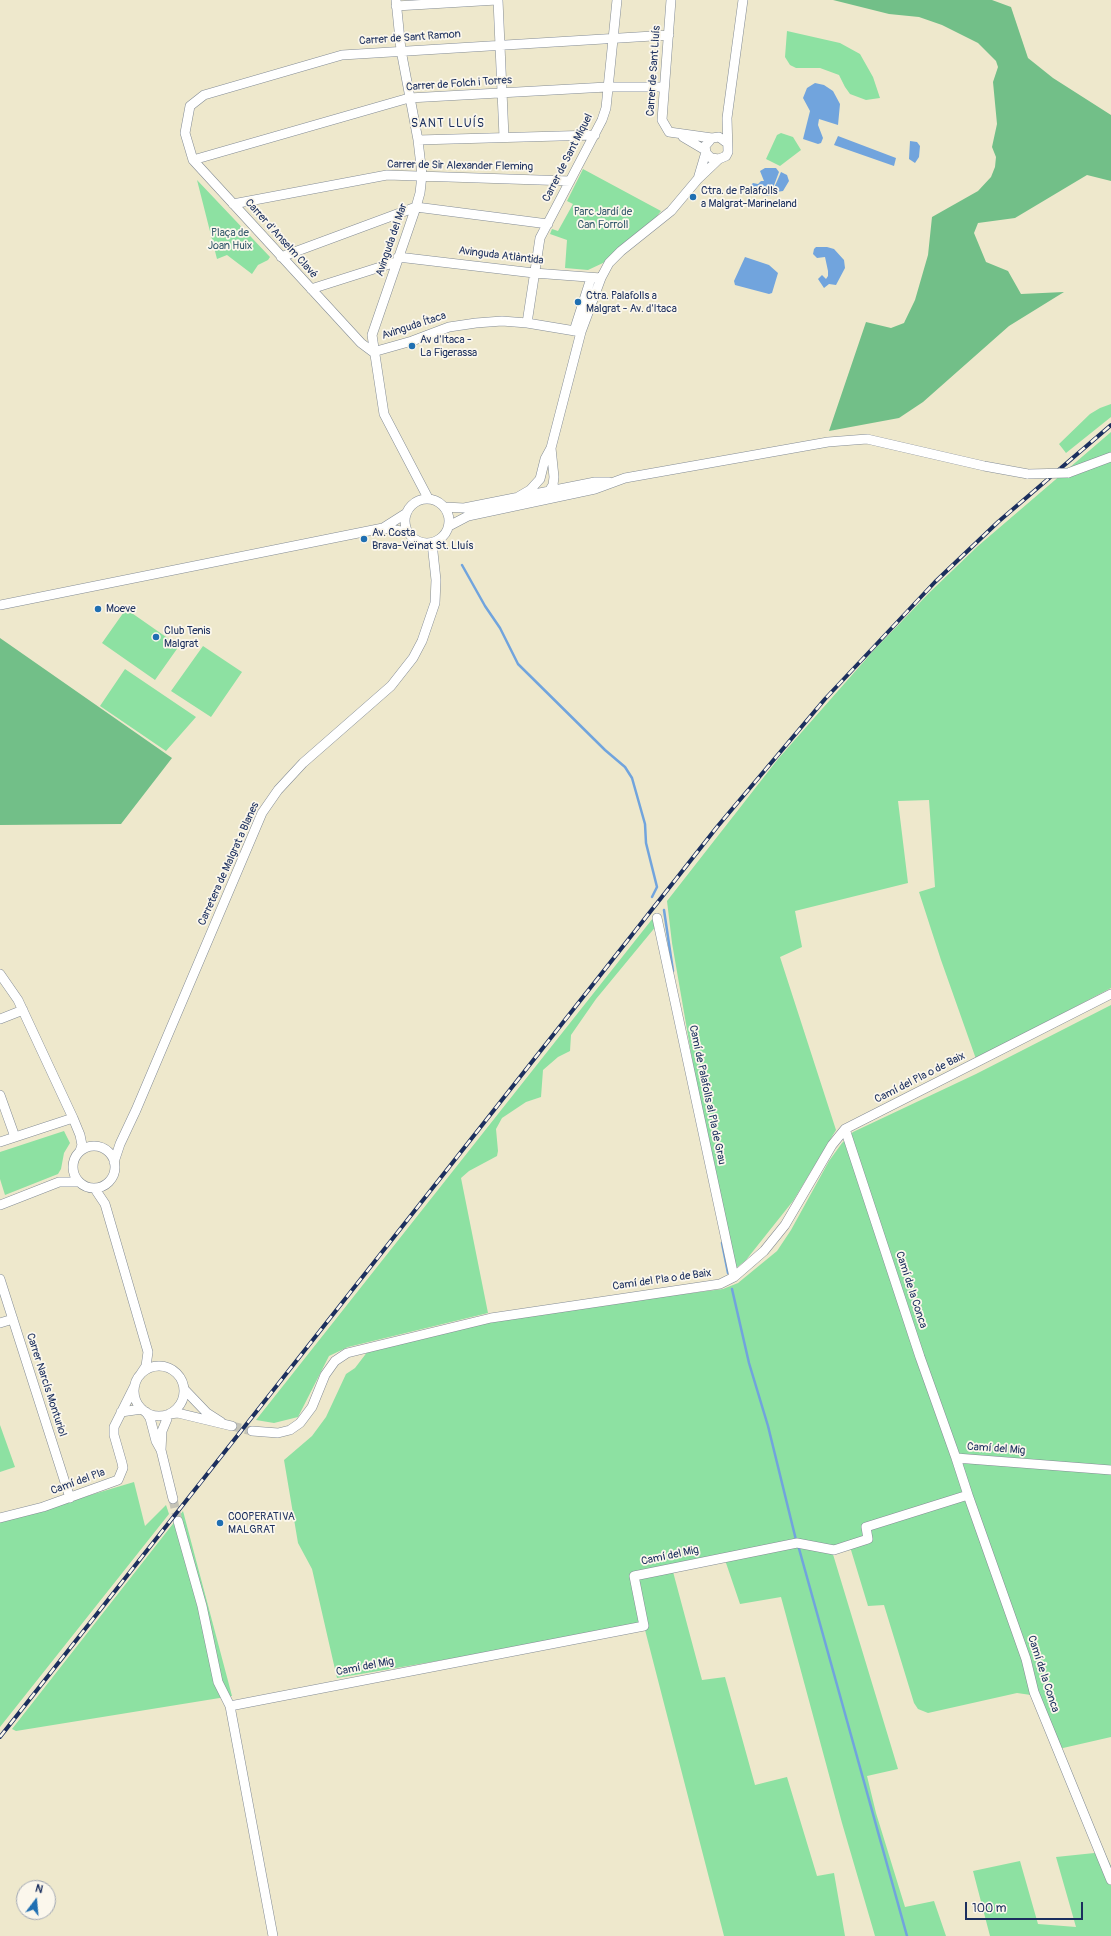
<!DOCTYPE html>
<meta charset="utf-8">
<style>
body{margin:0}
#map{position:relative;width:1111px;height:1936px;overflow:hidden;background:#eee8cc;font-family:Pangolin,sans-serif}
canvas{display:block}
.north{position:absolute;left:16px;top:1880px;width:40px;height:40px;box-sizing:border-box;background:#fbf7ec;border:1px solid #a1a7b3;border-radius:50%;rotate:16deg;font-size:11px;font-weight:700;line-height:16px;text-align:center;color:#1b2f5e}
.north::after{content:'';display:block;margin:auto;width:14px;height:18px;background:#1f6fb2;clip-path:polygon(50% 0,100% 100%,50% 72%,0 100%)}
.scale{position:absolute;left:965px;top:1902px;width:118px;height:18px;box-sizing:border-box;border:2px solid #1b2f5e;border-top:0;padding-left:5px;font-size:12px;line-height:14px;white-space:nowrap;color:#1b2f5e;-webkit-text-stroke:3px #fbf7ec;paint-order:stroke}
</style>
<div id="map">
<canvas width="1111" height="1936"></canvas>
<div class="north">N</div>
<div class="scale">100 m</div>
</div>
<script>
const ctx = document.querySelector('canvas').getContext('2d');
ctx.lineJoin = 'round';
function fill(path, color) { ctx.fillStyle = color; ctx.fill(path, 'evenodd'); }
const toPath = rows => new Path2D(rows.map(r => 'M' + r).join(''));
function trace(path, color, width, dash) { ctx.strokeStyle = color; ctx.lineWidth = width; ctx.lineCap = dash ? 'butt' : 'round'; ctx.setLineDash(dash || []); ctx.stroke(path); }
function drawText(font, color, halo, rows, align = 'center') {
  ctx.font = font + ' Pangolin,sans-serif'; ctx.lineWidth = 3.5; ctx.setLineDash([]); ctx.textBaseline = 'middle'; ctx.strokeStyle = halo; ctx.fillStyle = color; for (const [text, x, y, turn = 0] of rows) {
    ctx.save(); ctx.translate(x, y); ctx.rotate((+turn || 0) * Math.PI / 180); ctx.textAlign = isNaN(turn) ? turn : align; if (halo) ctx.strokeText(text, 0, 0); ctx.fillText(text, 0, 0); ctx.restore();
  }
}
fill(toPath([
 [787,31,840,43,860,54,873,77,880,98,866,100,850,94,845,87,839,75,820,68,796,68,790,65,785,57],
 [781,133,793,137,801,150,780,166,766,159,777,135],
 [583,169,661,211,652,222,603,263,588,270,565,268,567,240,550,234,552,229,558,231,573,204,567,201],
 [197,180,270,257,268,260,258,265,252,274,227,255,217,259],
 [1111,404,1111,417,1066,453,1059,444,1090,414,1100,408],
 [1111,432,1111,988,976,1059,941,960,919,892,935,887,929,800,898,801,908,883,795,911,802,947,780,957,836,1130,793,1201,746,1260,735,1269,699,1099,672,943,667,901,778,759,874,650,930,592,978,546],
 [126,609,179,646,155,680,102,643],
 [203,646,242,672,211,717,171,691],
 [125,669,196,717,166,751,100,706],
 [653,918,657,925,596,999,571,1035,570,1051,558,1057,543,1070,541,1097,526,1102,502,1118,496,1129,498,1151,497,1156,469,1171,461,1178,488,1313,348,1347,329,1356,298,1417,274,1423,256,1420],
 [1111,1005,1111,1737,1063,1748,1055,1748,1031,1695,1017,1693,928,1713,918,1709,914,1703,884,1605,868,1606,851,1550,832,1551,898,1769,867,1776,876,1813,905,1907,934,1901,946,1936,875,1936,842,1823,781,1597,740,1604,725,1560,672,1568,702,1680,725,1677,755,1785,787,1777,817,1876,834,1873,845,1936,724,1936,644,1626,337,1678,312,1569,298,1543,284,1460,312,1436,326,1417,346,1374,355,1368,368,1351,491,1321,590,1306,723,1289,738,1283,777,1251,791,1230,829,1161,842,1143,853,1132,976,1074],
 [64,1131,70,1143,64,1153,61,1169,58,1174,5,1195,0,1179,0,1152],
 [0,1425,15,1467,0,1472],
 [134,1482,145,1526,166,1505,169,1514,0,1727,0,1522],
 [183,1511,232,1696,16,1731,12,1729],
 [1104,1852,1111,1866,1111,1936,990,1936,973,1871,1020,1861,1038,1924,1076,1927,1056,1857]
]), '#8de1a2');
fill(toPath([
 [833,0,992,0,1011,7,1028,58,1053,78,1111,115,1111,181,1087,175,1015,218,978,223,974,233,986,262,1008,271,1021,294,1064,292,1009,326,923,402,899,418,829,431,866,322,891,328,904,323,915,300,928,255,932,217,978,191,991,177,995,167,996,157,992,147,997,124,993,82,998,67,996,61,978,43,942,25,919,17,889,14],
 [0,638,172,758,121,824,0,825]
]), '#72bf88');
fill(toPath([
 [815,83,824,85,833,91,840,104,838,125,819,119,818,125,823,138,821,143,818,144,803,139,810,111,803,98,807,88],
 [838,136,896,158,894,166,834,145],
 [910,141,917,142,920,146,919,157,915,163,909,159],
 [765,168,776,168,779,172,770,196,760,195,751,185,753,183,758,184,761,181,764,181,760,171],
 [781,172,787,175,789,181,783,191,776,192,774,188],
 [816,247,827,247,834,249,844,260,845,268,836,285,829,284,824,288,818,279,822,275,826,279,828,276,828,271,825,257,817,258,813,254,814,249],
 [745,257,769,265,778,273,772,293,769,294,735,285,734,281]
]), '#71a4dd');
trace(toPath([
 [462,565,485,606,500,628,518,664,605,750,625,767,632,778,645,824,646,843,657,887,652,897],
 [664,910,673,971],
 [722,1243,728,1273],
 [732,1289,749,1363,768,1426,796,1540],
 [798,1545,907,1936]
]), '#71a4dd', 2.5);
trace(toPath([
 [232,1426,252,1431],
 [173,1499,178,1521]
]), '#c4c3b6', 9, [9, 4.5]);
const minor = toPath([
 [396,0,401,50,418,140,422,175,420,193,416,207,372,335,384,414,428,498],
 [498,0,504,137],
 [671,0,662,120,669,132,712,138],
 [396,6,497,0],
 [683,137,705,150],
 [418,140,595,135],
 [727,143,719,137,712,138,705,146,706,153,711,158,719,159,726,156,728,152,727,118,743,0],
 [193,160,409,98,607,87,663,87],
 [698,179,706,152],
 [233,204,387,175,570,181],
 [281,257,416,207,548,224],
 [398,257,534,273,601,278],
 [311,289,396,262],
 [527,323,540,238,602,120,606,108,617,0],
 [574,331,591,278],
 [373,352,361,343,193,160,185,133,190,106,204,95,342,55,669,35],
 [373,352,412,341,449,327,476,323,502,321,527,323,581,332],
 [1068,473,1111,457],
 [548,493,553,485,554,477,551,448],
 [518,497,530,490,540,479,545,459,551,448,581,332,601,278,609,263,621,251,671,211,697,180,719,159],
 '405 521a22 22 0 1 1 44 0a22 22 0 1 1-44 0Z',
 [445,507,464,508,595,482,609,482],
 [449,526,468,516,595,489,625,478,828,442,867,439,984,466,1028,474],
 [383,528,405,514],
 [0,605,383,528,407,532],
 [657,918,734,1277],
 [0,974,18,1000,73,1118,80,1135,82,1145,80,1151],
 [0,1019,23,1010],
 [0,1095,15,1137],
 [845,1129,920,1357,956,1458],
 [0,1142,73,1118],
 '73 1167a21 21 0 1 1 42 0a21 21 0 1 1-42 0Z',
 [114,1162,120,1144,136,1110,262,813,278,790,303,763,391,686,413,658,422,641,435,603,436,580,432,543],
 [95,1189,105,1204,148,1352,146,1366,140,1375],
 [0,1205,59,1182,79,1182],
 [0,1279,70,1498],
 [0,1323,13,1319],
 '134 1391a25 25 0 1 1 50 0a25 25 0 1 1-50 0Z',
 [184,1389,207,1413,221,1422],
 [121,1412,142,1409],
 [146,1412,150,1418,156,1441,161,1450,173,1499],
 [169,1414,178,1413,232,1426],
 [252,1431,278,1433,290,1430,300,1423,312,1407,325,1375,335,1361,347,1353,491,1318,720,1284,734,1277,764,1251,785,1225,832,1145,845,1129,1111,994],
 [161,1450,162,1431,167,1419,167,1415],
 [968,1495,1026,1659,1034,1692,1111,1880],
 [0,1518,43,1507,118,1480,123,1468,122,1463,114,1435,114,1427,135,1385],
 [178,1521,202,1606,218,1682,230,1706,273,1936],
 [230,1706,644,1626,634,1576,797,1543,834,1550,868,1539,866,1527,968,1495,956,1458,1111,1470]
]);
trace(minor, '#848c95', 10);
trace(minor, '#fff', 9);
const rail = toPath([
 [0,1737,717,827,825,699,935,582,998,522,1111,425]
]);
trace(rail, '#1b2f5e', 4);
trace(rail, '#fbf7ec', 2.5, [8]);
const minorBridge = toPath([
 [1028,474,1068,473]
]);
trace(minorBridge, '#848c95', 10, []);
trace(minorBridge, '#fff', 9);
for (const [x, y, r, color] of [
 [693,197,4,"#1f6fb2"],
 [578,302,4,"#1f6fb2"],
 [412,346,4,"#1f6fb2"],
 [364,539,4,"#1f6fb2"],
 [98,609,4,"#1f6fb2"],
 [156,637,4,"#1f6fb2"],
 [220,1523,4,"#1f6fb2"]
]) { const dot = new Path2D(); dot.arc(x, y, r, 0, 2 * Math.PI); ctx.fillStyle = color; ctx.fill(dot); trace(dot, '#fbf7ec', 1.5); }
drawText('11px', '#1b2f5e', '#fbf7ec', [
 ["Carrer de Sant Ramon",410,38,-4],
 ["Carrer de Sant Lluís",654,71,-86],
 ["Carrer de Folch i Torres",459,84,-4],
 ["Carrer de Sant Miquel",568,158,-63],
 ["Carrer de Sir Alexander Fleming",460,166,1],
 ["Carrer d'Anselm Clavé",281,239,48],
 ["Avinguda del Mar",392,240,-71],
 ["Avinguda Atlàntida",501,256,7],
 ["Avinguda Ítaca",414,326,-18],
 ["Carretera de Malgrat a Blanes",229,864,-66],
 ["Camí del Pla o de Baix",920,1078,-27],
 ["Camí de Palafolls al Pla de Grau",707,1095,78],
 ["Camí del Pla o de Baix",662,1280,-8],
 ["Camí de la Conca",911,1290,72],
 ["Carrer Narcís Monturiol",46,1385,72],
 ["Camí del Mig",996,1449,4],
 ["Camí del Pla",78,1482,-20],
 ["Camí del Mig",670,1556,-12],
 ["Camí del Mig",365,1667,-11],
 ["Camí de la Conca",1043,1674,72]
]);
drawText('11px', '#1b2f5e', '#fbf7ec', [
 ["Ctra. de Palafolls",701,191],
 ["a Malgrat-Marineland",701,204],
 ["Ctra. Palafolls a",586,296],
 ["Malgrat - Av. d'Itaca",586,309],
 ["Av d'Itaca -",420,340],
 ["La Figerassa",420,353],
 ["Av. Costa",372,533],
 ["Brava-Veïnat St. Lluís",372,546],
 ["Moeve",106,609],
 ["Club Tenis",164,631],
 ["Malgrat",164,644],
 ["COOPERATIVA",228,1517],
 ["MALGRAT",228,1530]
], 'left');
drawText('11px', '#385c6f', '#fbf7ec', [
 ["Parc Jardí de",603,212],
 ["Can Forroll",603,225],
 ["Plaça de",230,233],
 ["Joan Huix",230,246]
]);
ctx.letterSpacing = '1px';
drawText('12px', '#1b2f5e', '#fbf7ec', [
 ["SANT LLUÍS",448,124]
]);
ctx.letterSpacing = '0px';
</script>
